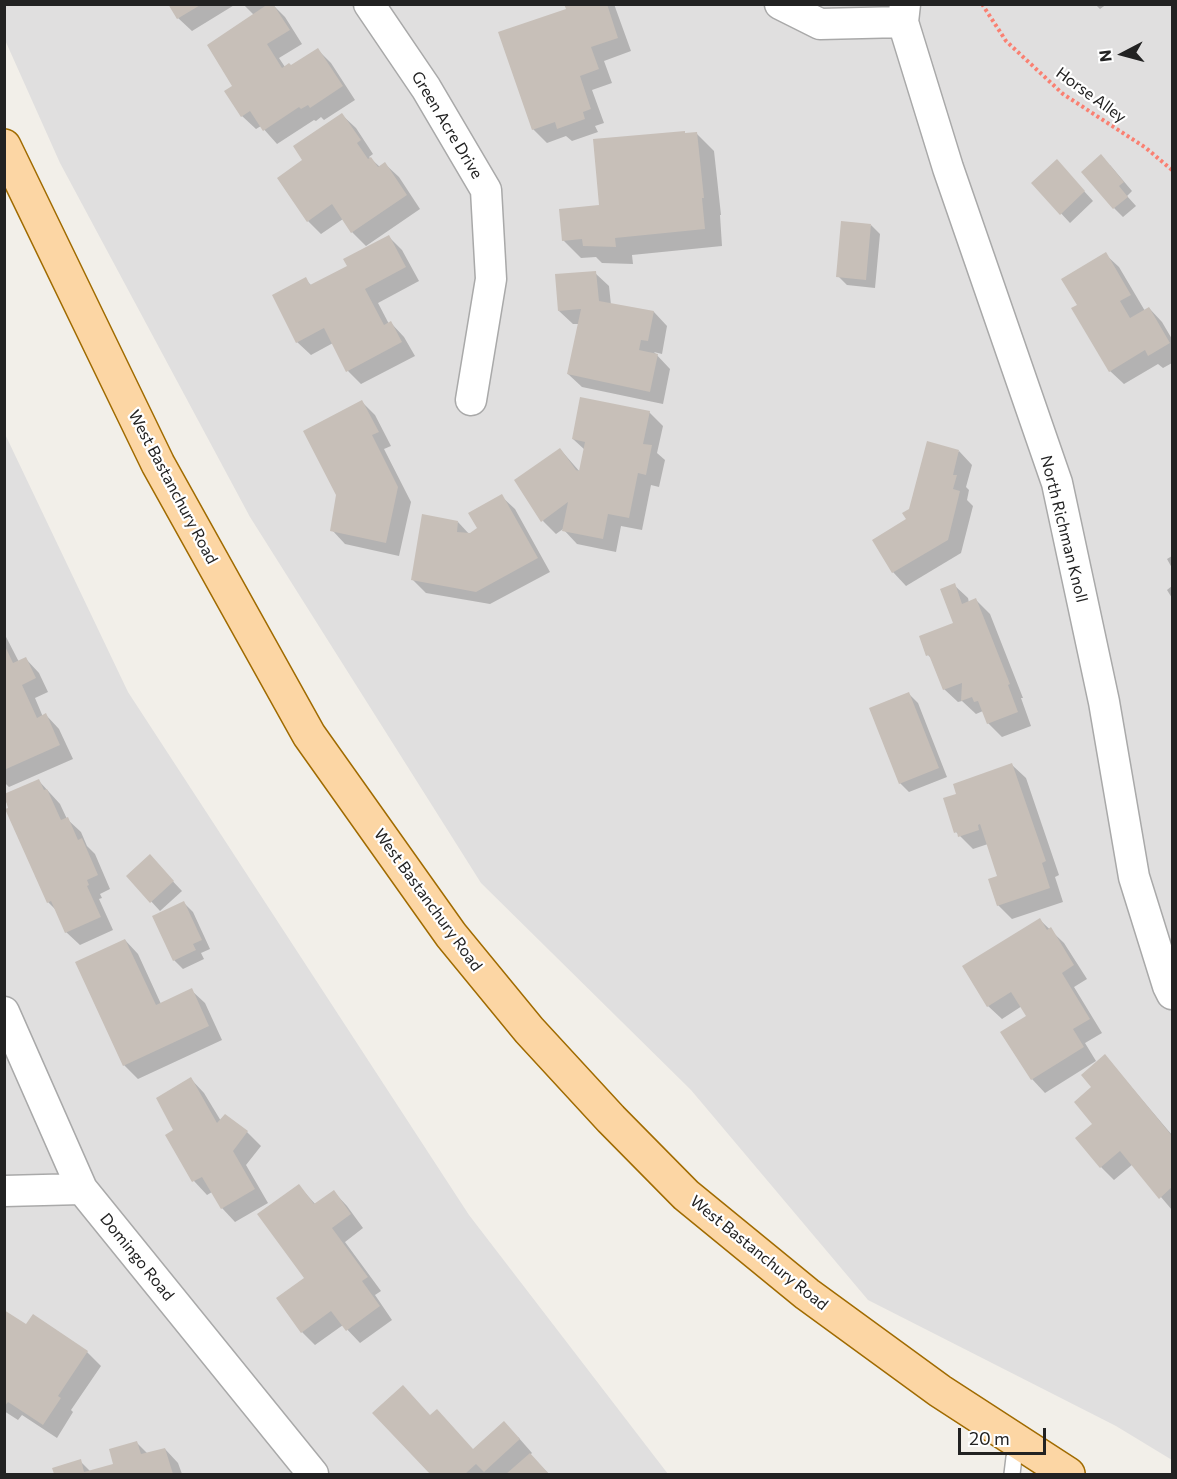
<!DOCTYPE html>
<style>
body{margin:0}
#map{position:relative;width:1177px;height:1479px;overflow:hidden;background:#f2efe9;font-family:Commissioner,sans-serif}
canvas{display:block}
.frame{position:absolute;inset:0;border:6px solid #222;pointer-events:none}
.north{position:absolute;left:1093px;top:24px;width:60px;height:60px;-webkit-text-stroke:4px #fff;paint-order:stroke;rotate:264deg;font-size:16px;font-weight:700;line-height:24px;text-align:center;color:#222}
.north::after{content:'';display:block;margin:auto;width:21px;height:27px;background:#222;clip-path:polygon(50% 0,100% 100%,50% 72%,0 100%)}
.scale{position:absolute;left:958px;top:1428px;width:88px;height:27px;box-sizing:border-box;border:3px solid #222;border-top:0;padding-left:8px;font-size:18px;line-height:21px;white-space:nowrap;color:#222;-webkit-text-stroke:4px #fff;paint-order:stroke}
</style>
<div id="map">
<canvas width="1177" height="1479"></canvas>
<div class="frame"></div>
<div class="north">N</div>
<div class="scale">20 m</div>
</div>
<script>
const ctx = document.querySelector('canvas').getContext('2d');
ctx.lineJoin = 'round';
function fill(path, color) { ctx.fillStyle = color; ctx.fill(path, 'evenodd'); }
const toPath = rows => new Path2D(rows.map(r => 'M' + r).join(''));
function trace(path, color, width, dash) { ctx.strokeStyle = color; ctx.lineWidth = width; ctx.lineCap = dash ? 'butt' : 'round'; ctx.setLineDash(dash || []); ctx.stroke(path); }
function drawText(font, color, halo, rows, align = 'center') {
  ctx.font = font + ' Commissioner,sans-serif'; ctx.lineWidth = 4.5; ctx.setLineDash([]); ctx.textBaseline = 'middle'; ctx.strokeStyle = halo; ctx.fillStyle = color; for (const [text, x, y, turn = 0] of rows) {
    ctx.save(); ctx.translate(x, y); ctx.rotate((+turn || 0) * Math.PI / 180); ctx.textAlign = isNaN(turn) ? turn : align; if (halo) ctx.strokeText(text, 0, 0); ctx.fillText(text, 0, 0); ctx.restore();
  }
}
fill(toPath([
 [4,5,1172,5,1172,1460,1116,1426,868,1300,691,1090,481,883,250,517,60,163,5,40],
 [4,432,128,692,469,1215,668,1474,5,1474]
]), '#e0dfdf');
fill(toPath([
 [170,4,236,4,192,31,178,18],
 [243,4,272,4,285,17,302,44,279,58,285,67,291,67,318,50,331,63,355,100,324,120,321,117,316,121,314,120,277,144,261,126,256,129,242,116,234,86,254,15],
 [566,4,614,4,631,51,604,61,612,83,592,90,604,123,595,126,598,132,572,141,566,136,547,143,533,129,568,9],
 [1095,4,1107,4,1100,9],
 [342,115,356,128,373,154,369,157,380,167,385,164,399,177,420,209,366,246,352,232,343,219,321,234,308,221,304,161],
 [696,133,714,151,721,215,720,215,722,246,632,255,633,264,602,263,596,257,581,258,563,240],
 [1110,165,1132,191,1127,196,1136,206,1123,217,1114,208],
 [1065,170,1093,201,1070,223,1033,183],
 [871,225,880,234,875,288,847,285,838,276],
 [389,237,402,250,419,281,378,303,389,324,391,323,404,337,415,356,361,384,348,371,333,343,311,355,297,342,305,279,312,286,349,267],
 [1105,254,1119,267,1145,311,1149,308,1162,322,1172,339,1172,363,1163,368,1158,364,1124,384,1110,371,1079,306],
 [595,273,609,286,611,305,654,312,667,326,662,354,654,352,670,369,663,404,582,387,568,374,579,324,573,324,559,311],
 [362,402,375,415,391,446,384,449,411,502,399,556,345,544,332,530],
 [649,412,663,426,657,453,665,460,659,487,651,485,642,530,621,526,616,552,577,544,563,529,556,534,543,521,560,449,580,472,585,450,573,439],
 [959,451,972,465,966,487,969,490,967,500,973,506,961,553,906,586,893,572,910,510],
 [501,496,515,509,550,572,490,604,426,593,413,580,458,522,470,535,479,528],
 [1172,556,1172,568,1167,559],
 [954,585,968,598,969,603,976,600,990,614,1023,698,1021,698,1031,726,1002,737,988,723,983,711,976,714,962,701,958,702,944,689,933,660,928,655,955,624],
 [1172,586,1172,598,1167,590],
 [4,633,19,662,26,659,39,673,48,692,35,698,43,717,46,715,59,729,73,759,9,787,4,782],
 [909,694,918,703,947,777,909,792,900,783],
 [1012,765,1026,778,1059,875,1055,877,1063,902,1012,919,998,905,999,877,988,844,973,849,956,832,958,795],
 [39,781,60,804,67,819,81,832,87,846,95,854,110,889,100,894,102,898,99,899,113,930,80,945,66,932,57,911,48,902,4,796],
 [150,857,182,891,160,911,128,876],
 [184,903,193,912,210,949,201,953,204,959,183,969,174,960],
 [1040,920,1064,943,1087,979,1074,987,1102,1033,1085,1043,1096,1061,1045,1093,1032,1079,1028,1016,1022,1006,1002,1019,988,1006],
 [125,940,138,954,161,1004,191,990,205,1003,222,1040,138,1079,124,1065],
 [1105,1056,1172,1135,1172,1210,1133,1164,1114,1180,1101,1167,1094,1124,1093,1087],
 [191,1079,204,1093,221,1121,225,1116,247,1132,261,1146,246,1165,268,1203,235,1222,222,1208,212,1192,207,1195,194,1181,167,1135,175,1130],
 [299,1186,316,1205,334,1192,347,1206,363,1228,345,1242,381,1291,375,1295,392,1320,360,1343,343,1325,315,1345,302,1332,306,1278],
 [4,1312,26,1326,33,1316,87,1352,101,1366,71,1410,73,1412,57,1438,22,1415,18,1420,4,1411],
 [374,1413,431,1416,474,1451,518,1437,532,1453,530,1455,549,1474,431,1474],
 [137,1443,148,1454,165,1449,178,1463,182,1474,55,1474,54,1469,80,1461,91,1472,115,1465]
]), '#0003');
fill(toPath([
 [168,4,202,4,177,19],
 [268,4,273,4,290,30,267,44,282,68,289,63,291,65,318,48,343,86,310,108,308,105,301,109,299,107,263,131,250,111,241,117,224,91,232,86,207,45],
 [564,4,607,4,618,38,591,47,599,69,580,76,591,109,583,112,585,119,557,129,555,122,532,130,498,32,566,9],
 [342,113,361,140,357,143,368,159,371,157,378,167,385,162,407,195,351,233,332,204,307,222,277,178,302,160,293,146],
 [685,131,685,133,697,132,704,198,702,198,705,229,615,238,616,247,583,246,582,239,562,241,559,209,599,205,593,139],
 [1101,154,1124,182,1119,186,1128,197,1113,209,1081,172],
 [1057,159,1085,191,1060,215,1031,183],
 [841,221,871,224,866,280,836,277],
 [389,235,406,267,365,289,384,325,391,321,402,342,346,372,324,328,296,343,272,295,306,277,310,285,347,266,343,259],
 [1106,252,1131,295,1120,301,1130,318,1149,307,1170,343,1148,356,1145,350,1109,372,1071,308,1077,305,1061,279],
 [596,271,599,301,654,311,648,341,641,340,639,350,658,354,650,392,567,374,581,309,558,311,555,274],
 [580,397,650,411,643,444,652,445,646,475,638,473,629,518,608,514,603,539,562,531,568,502,541,522,514,480,560,448,576,470,579,471,585,442,572,439],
 [362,400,379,432,372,435,398,487,386,543,330,531,336,495,303,431],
 [927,441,959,450,953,475,957,475,953,489,960,491,948,540,892,573,872,540,906,519,902,513,909,509],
 [502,494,538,558,476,592,411,580,422,514,458,521,457,532,470,533,477,528,468,513],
 [955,583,962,604,976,598,1010,684,1008,685,1018,712,987,724,978,701,974,702,972,697,961,701,962,683,943,690,929,655,926,656,919,636,953,623,940,589],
 [4,644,13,663,26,657,36,678,22,685,37,718,46,713,60,745,4,770],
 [909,692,939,768,899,784,869,708],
 [1012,763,1046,861,1042,863,1050,888,997,906,988,879,997,876,980,824,978,825,979,830,958,837,957,832,954,833,943,798,956,794,953,784],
 [39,779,44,790,47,789,61,820,68,817,78,840,82,838,98,875,87,880,89,885,87,886,101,917,65,933,51,901,47,903,5,809,8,808,4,794],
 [150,854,174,881,150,903,126,876],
 [184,901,202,940,193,944,196,950,173,961,152,916],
 [1040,918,1047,930,1051,927,1074,965,1062,973,1090,1019,1073,1029,1084,1047,1031,1080,1000,1032,1026,1016,1011,992,987,1007,962,966],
 [125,939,156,1005,192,988,209,1026,123,1066,75,962],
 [1105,1054,1172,1136,1172,1187,1159,1199,1120,1151,1100,1168,1075,1138,1092,1124,1074,1102,1091,1087,1081,1075],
 [191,1077,217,1123,225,1114,248,1131,233,1151,255,1189,221,1209,202,1177,192,1182,165,1135,173,1130,156,1098],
 [299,1184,314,1204,334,1190,351,1214,332,1228,368,1277,362,1281,380,1306,346,1331,331,1311,301,1333,276,1298,304,1278,257,1214],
 [4,1310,26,1324,33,1314,88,1351,58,1396,61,1398,43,1425,8,1402,4,1407],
 [403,1385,430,1415,437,1409,473,1449,504,1421,520,1439,484,1472,476,1464,465,1474,430,1474,372,1413],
 [137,1441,141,1454,165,1448,173,1474,54,1474,52,1468,81,1459,84,1472,113,1464,109,1449],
 [530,1453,549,1474,506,1474]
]), '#c7bfb8');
const lane = toPath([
 [1012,1474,1016,1441]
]);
const street = toPath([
 [369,4,426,88,486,190,491,279,471,400],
 [780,4,820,24,903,22],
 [905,4,903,22,948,168,1057,483,1104,702,1134,877,1168,986,1172,994],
 [4,1012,82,1189,313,1474],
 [4,1191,82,1189]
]);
const primary = toPath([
 [4,146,158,464,309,735,451,935,529,1030,611,1119,686,1195,807,1294,940,1391,1068,1474]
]);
trace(lane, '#a9a9a9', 18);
trace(street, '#a9a9a9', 33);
trace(primary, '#a06b00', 36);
trace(toPath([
 [982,4,1006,41,1063,94,1146,148,1172,170]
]), '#fa8072', 4, [3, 3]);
trace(lane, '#fff', 15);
trace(street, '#fff', 30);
trace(primary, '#fcd6a4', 33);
drawText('16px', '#222', '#fff', [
 ["Horse Alley",1091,95,36],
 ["Green Acre Drive",447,125,59],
 ["West Bastanchury Road",173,487,62],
 ["North Richman Knoll",1064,529,76],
 ["West Bastanchury Road",428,900,54],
 ["West Bastanchury Road",759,1253,39],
 ["Domingo Road",137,1257,51]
]);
</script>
